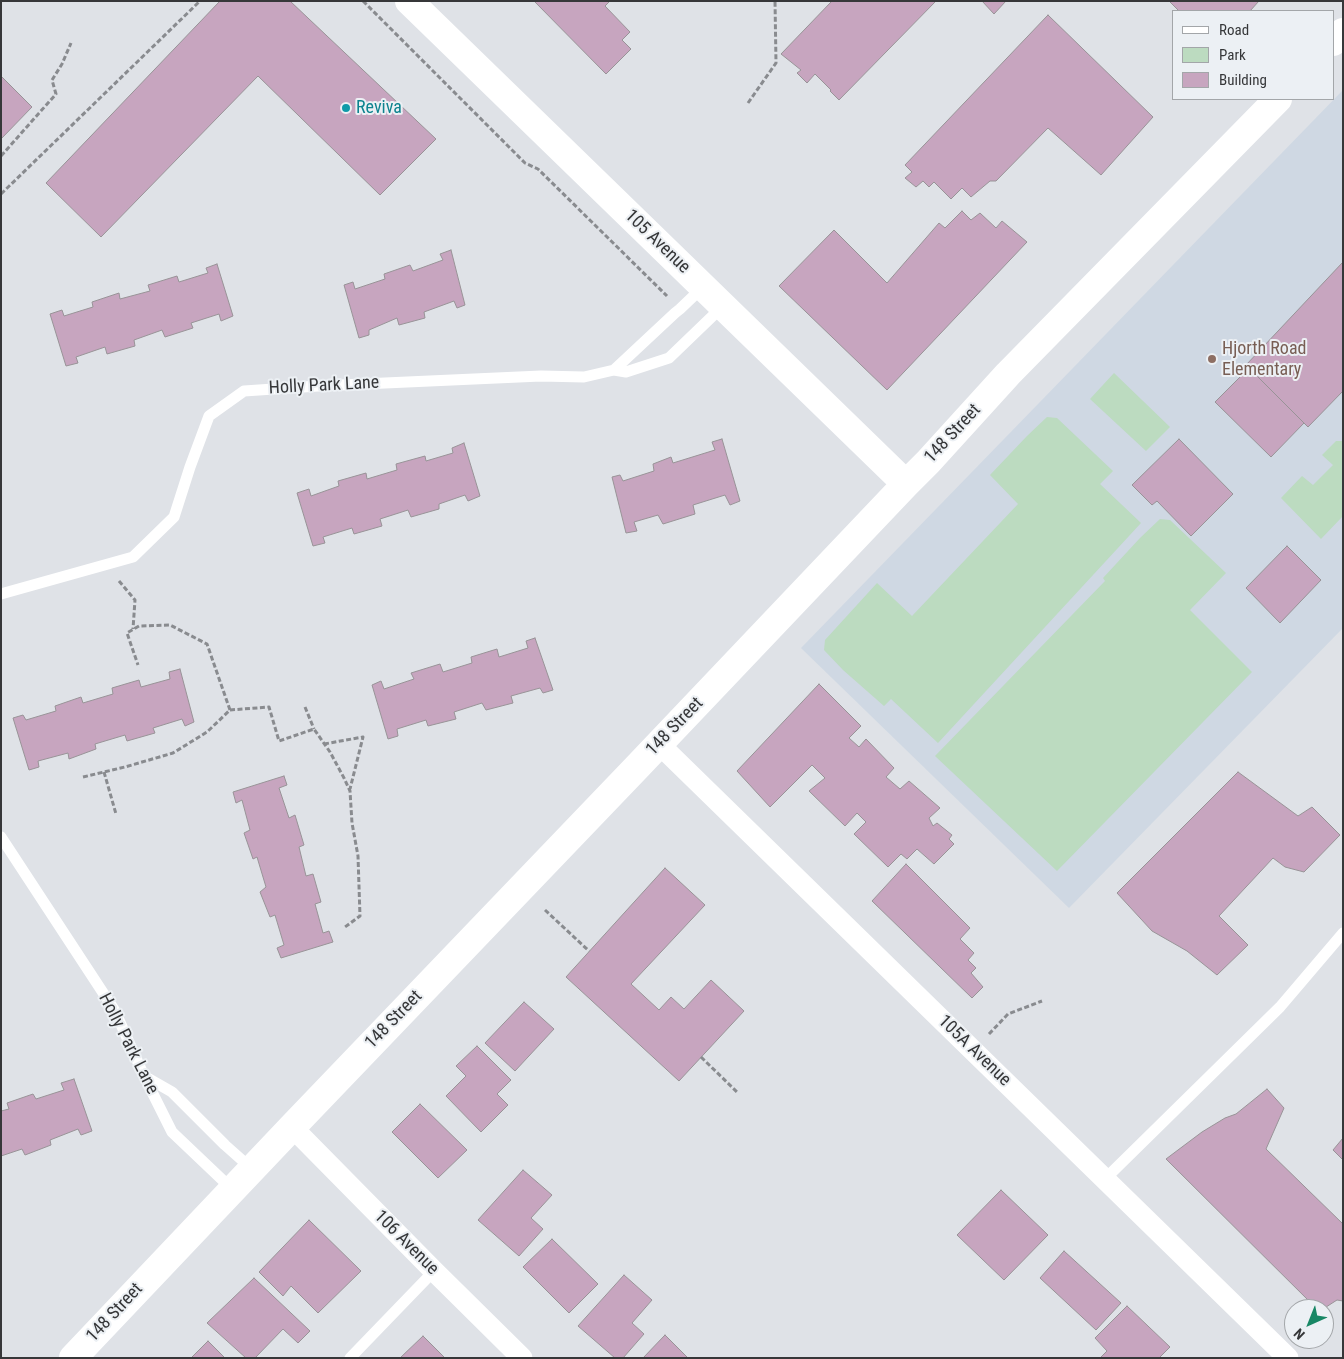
<!DOCTYPE html>
<style>
body{margin:0}
#map{position:relative;width:1344px;height:1359px;overflow:hidden;background:#dfe2e7;font-family:"Roboto Condensed",sans-serif}
canvas{display:block}
.frame{position:absolute;inset:0;border:2px solid #363739;pointer-events:none}
.legend{position:absolute;left:1172px;top:10px;width:162px;height:90px;box-sizing:border-box;background:#ecf0f4;border:1px solid #a3a6a9;margin:0;padding:6px 9px;list-style:none;font-size:15px;color:#363739}
.legend li{display:flex;align-items:center;gap:10px;height:25px}
.legend b{width:25px;border:1px solid #a3a6a9}
.north{position:absolute;left:1284px;top:1299px;width:50px;height:50px;box-sizing:border-box;background:#ecf0f4;border:1px solid #a3a6a9;border-radius:50%;rotate:224deg;font-size:14px;font-weight:700;line-height:20px;text-align:center;color:#363739}
.north::after{content:'';display:block;margin:auto;width:18px;height:22px;background:#188765;clip-path:polygon(50% 0,100% 100%,50% 72%,0 100%)}
</style>
<div id="map">
<canvas width="1344" height="1359"></canvas>
<div class="frame"></div>
<ul class="legend">
<li><b style="height:6px;background:#fff"></b>Road</li>
<li><b style="height:14px;background:#bcdbc0"></b>Park</li>
<li><b style="height:14px;background:#c7a5bf"></b>Building</li>
</ul>
<div class="north">N</div>
</div>
<script>
const ctx = document.querySelector('canvas').getContext('2d');
ctx.lineJoin = 'round';
function fill(path, color) { ctx.fillStyle = color; ctx.fill(path, 'evenodd'); }
const toPath = rows => new Path2D(rows.map(r => 'M' + r).join(''));
function trace(path, color, width, dash) { ctx.strokeStyle = color; ctx.lineWidth = width; ctx.lineCap = dash ? 'butt' : 'round'; ctx.setLineDash(dash || []); ctx.stroke(path); }
function drawText(font, color, halo, rows, align = 'center') {
  ctx.font = font + ' "Roboto Condensed",sans-serif'; ctx.lineWidth = 4; ctx.setLineDash([]); ctx.textBaseline = 'middle'; ctx.strokeStyle = halo; ctx.fillStyle = color; for (const [text, x, y, turn = 0] of rows) {
    ctx.save(); ctx.translate(x, y); ctx.rotate((+turn || 0) * Math.PI / 180); ctx.textAlign = isNaN(turn) ? turn : align; if (halo) ctx.strokeText(text, 0, 0); ctx.fillText(text, 0, 0); ctx.restore();
  }
}
fill(toPath([
 [1343,90,1343,628,1069,908,801,648]
]), '#cfd8e3');
fill(toPath([
 [1114,373,1170,427,1146,451,1090,399],
 [1047,417,1057,418,1113,471,1100,484,1141,523,938,743,891,699,884,706,843,670,824,650,825,640,877,583,912,616,1018,504,990,475,1027,436],
 [1336,441,1343,441,1343,516,1321,539,1281,498,1302,476,1313,485,1333,465,1322,455],
 [1160,519,1170,520,1226,573,1190,610,1252,672,1057,871,935,756,1105,581,1103,578,1140,538]
]), '#bcdbc0');
const building = toPath([
 [220,1,290,1,436,139,380,195,258,76,101,237,46,183,220,1],
 [534,1,610,1,605,6,630,32,622,40,631,49,606,74,534,1],
 [832,1,936,1,839,100,830,91,831,90,815,74,807,83,797,73,801,70,781,54,832,1],
 [982,1,1006,1,994,14,982,1],
 [1169,1,1259,1,1250,11,1179,11,1169,1],
 [1048,15,1153,117,1101,175,1048,128,996,181,990,181,971,197,962,188,951,199,934,182,929,187,923,181,916,187,905,178,912,172,905,165,1048,15],
 [1,76,32,107,1,139,1,76],
 [962,211,971,220,980,213,996,228,1002,221,1027,242,887,390,779,286,834,230,887,283,939,223,945,228,962,211],
 [451,250,465,305,457,308,454,301,424,312,425,318,399,325,397,318,369,330,369,335,359,338,344,285,353,282,355,289,385,279,384,274,410,265,413,271,443,260,440,254,451,250],
 [1343,262,1343,391,1308,427,1246,365,1343,262],
 [217,264,233,316,221,321,219,314,191,323,193,328,165,337,162,330,134,340,135,346,107,354,105,347,76,357,78,363,66,366,50,314,62,310,64,316,93,307,92,302,119,293,120,299,150,291,148,285,177,276,179,282,208,273,206,268,217,264],
 [1249,368,1304,423,1271,457,1215,402,1249,368],
 [722,439,740,501,730,505,725,495,693,505,695,514,663,524,658,515,634,522,637,531,626,533,612,477,620,475,623,481,654,471,653,464,671,457,673,463,715,450,712,442,722,439],
 [1179,439,1233,494,1191,536,1157,501,1152,505,1132,485,1179,439],
 [464,443,480,496,468,501,465,495,439,504,439,509,411,517,408,510,380,519,382,526,354,534,352,528,323,537,325,543,313,546,297,493,309,489,311,496,339,486,338,481,366,473,367,479,397,470,396,464,425,456,426,461,453,453,452,448,464,443],
 [1287,546,1321,580,1280,623,1246,588,1287,546],
 [535,638,553,690,543,693,540,688,511,696,513,703,486,710,482,703,454,712,456,719,428,726,426,720,397,729,398,736,388,739,372,685,381,681,384,689,414,679,411,673,440,664,443,672,472,663,471,657,497,649,499,657,528,648,526,641,535,638],
 [180,669,194,722,185,726,182,719,153,728,155,733,127,741,125,735,95,744,96,749,69,759,68,753,38,761,39,767,29,770,13,718,23,715,26,720,56,711,55,706,81,697,83,703,113,694,112,688,139,680,141,687,170,679,169,672,180,669],
 [819,684,861,726,849,738,859,747,866,739,894,768,886,777,900,789,909,781,940,808,929,818,933,826,937,823,952,835,949,839,954,844,934,864,917,849,907,859,901,854,888,867,854,834,866,822,857,813,845,826,809,791,825,778,812,765,770,807,737,771,819,684],
 [1238,772,1298,816,1312,807,1340,835,1304,872,1285,867,1273,858,1219,916,1248,945,1217,975,1187,951,1152,931,1117,893,1238,772],
 [284,776,287,785,279,788,289,818,295,815,304,845,299,847,306,876,313,874,321,902,315,904,323,933,329,931,333,942,281,958,277,948,284,945,275,915,270,917,260,892,266,887,257,857,253,859,244,833,250,830,242,800,236,803,233,792,284,776],
 [906,864,970,928,960,939,974,953,968,960,976,968,971,973,983,987,972,998,872,901,906,864],
 [665,868,705,905,631,984,659,1010,671,997,684,1009,711,980,744,1011,679,1081,566,977,665,868],
 [524,1002,554,1029,515,1071,485,1043,524,1002],
 [477,1046,511,1080,497,1094,508,1105,481,1132,446,1096,466,1076,456,1066,477,1046],
 [74,1079,92,1131,81,1135,78,1129,50,1140,51,1145,25,1155,22,1149,1,1156,1,1111,9,1109,7,1103,33,1094,36,1099,64,1090,61,1083,74,1079],
 [1267,1089,1284,1108,1266,1149,1343,1224,1343,1301,1337,1300,1323,1309,1317,1309,1166,1159,1202,1132,1225,1118,1236,1114,1267,1089],
 [420,1104,467,1150,438,1178,392,1132,420,1104],
 [1343,1138,1343,1159,1342,1159,1333,1150,1343,1138],
 [523,1170,552,1195,531,1218,543,1229,519,1256,478,1220,523,1170],
 [1001,1190,1048,1235,1004,1280,957,1235,1001,1190],
 [309,1220,361,1271,318,1313,291,1286,283,1296,259,1272,309,1220],
 [552,1239,598,1284,569,1313,523,1267,552,1239],
 [1064,1251,1121,1303,1096,1330,1040,1278,1064,1251],
 [624,1275,652,1300,632,1323,644,1334,623,1358,615,1358,578,1326,624,1275],
 [254,1278,310,1331,298,1343,283,1329,255,1358,246,1358,207,1323,254,1278],
 [1127,1306,1170,1347,1159,1358,1100,1358,1107,1351,1095,1338,1127,1306],
 [665,1335,688,1358,643,1358,665,1335],
 [423,1336,445,1358,400,1358,423,1336],
 [208,1341,225,1358,191,1358,208,1341]
]);
fill(building, '#c7a5bf');
trace(building, '#989397', 1);
trace(toPath([
 [363,1,525,163,538,169,667,296],
 [748,103,776,63,775,1],
 [1,156,56,94,52,80,62,64,71,43],
 [1,194,200,1],
 [119,581,135,600,133,629],
 [305,707,314,729],
 [230,710,269,707,279,741,314,729,330,752,344,778,350,791,352,823,358,856,360,916,345,927],
 [324,744,363,737,350,789],
 [104,772,116,814],
 [83,777,125,767,173,753,207,732,230,710,207,644,170,625,139,626,127,633,138,665],
 [545,910,589,951],
 [989,1034,1008,1014,1042,1001],
 [701,1057,738,1093]
]), '#898b8f', 3, [5, 2.5]);
trace(toPath([
 [614,370,675,313,680,309,703,287],
 [1,594,133,557,174,517,190,467,209,416,244,391,318,386,541,376,584,377,614,370,626,372,669,358,723,306],
 [1,837,115,1011,144,1076,172,1132,233,1190],
 [144,1076,172,1092,225,1145,252,1169],
 [1105,1179,1280,1007,1343,933],
 [350,1358,434,1271]
]), '#fff', 11);
trace(toPath([
 [659,744,1288,1358],
 [292,1127,434,1271,522,1358]
]), '#fff', 21);
trace(toPath([
 [409,1,906,484],
 [1333,42,1343,32],
 [73,1358,292,1127,638,766,906,484,928,462,1008,374,1278,99]
]), '#fff', 28);
for (const [x, y, r, color] of [
 [346,108,5,"#0f9aa8"],
 [1212,359,5,"#8d6e63"]
]) { const dot = new Path2D(); dot.arc(x, y, r, 0, 2 * Math.PI); ctx.fillStyle = color; ctx.fill(dot); trace(dot, '#ecf0f4', 2); }
drawText('18px', '#0d838f', '#ecf0f4', [
 ["Reviva",356,108]
], 'left');
drawText('18px', '#363739', '#ecf0f4', [
 ["105 Avenue",657,242,44],
 ["Holly Park Lane",324,386,-3],
 ["148 Street",953,434,-47],
 ["148 Street",675,727,-46],
 ["148 Street",394,1020,-46],
 ["Holly Park Lane",128,1044,63],
 ["105A Avenue",974,1051,44],
 ["106 Avenue",406,1243,45],
 ["148 Street",115,1313,-47]
]);
drawText('18px', '#785e54', '#ecf0f4', [
 ["Hjorth Road",1222,349],
 ["Elementary",1222,370]
], 'left');
</script>
